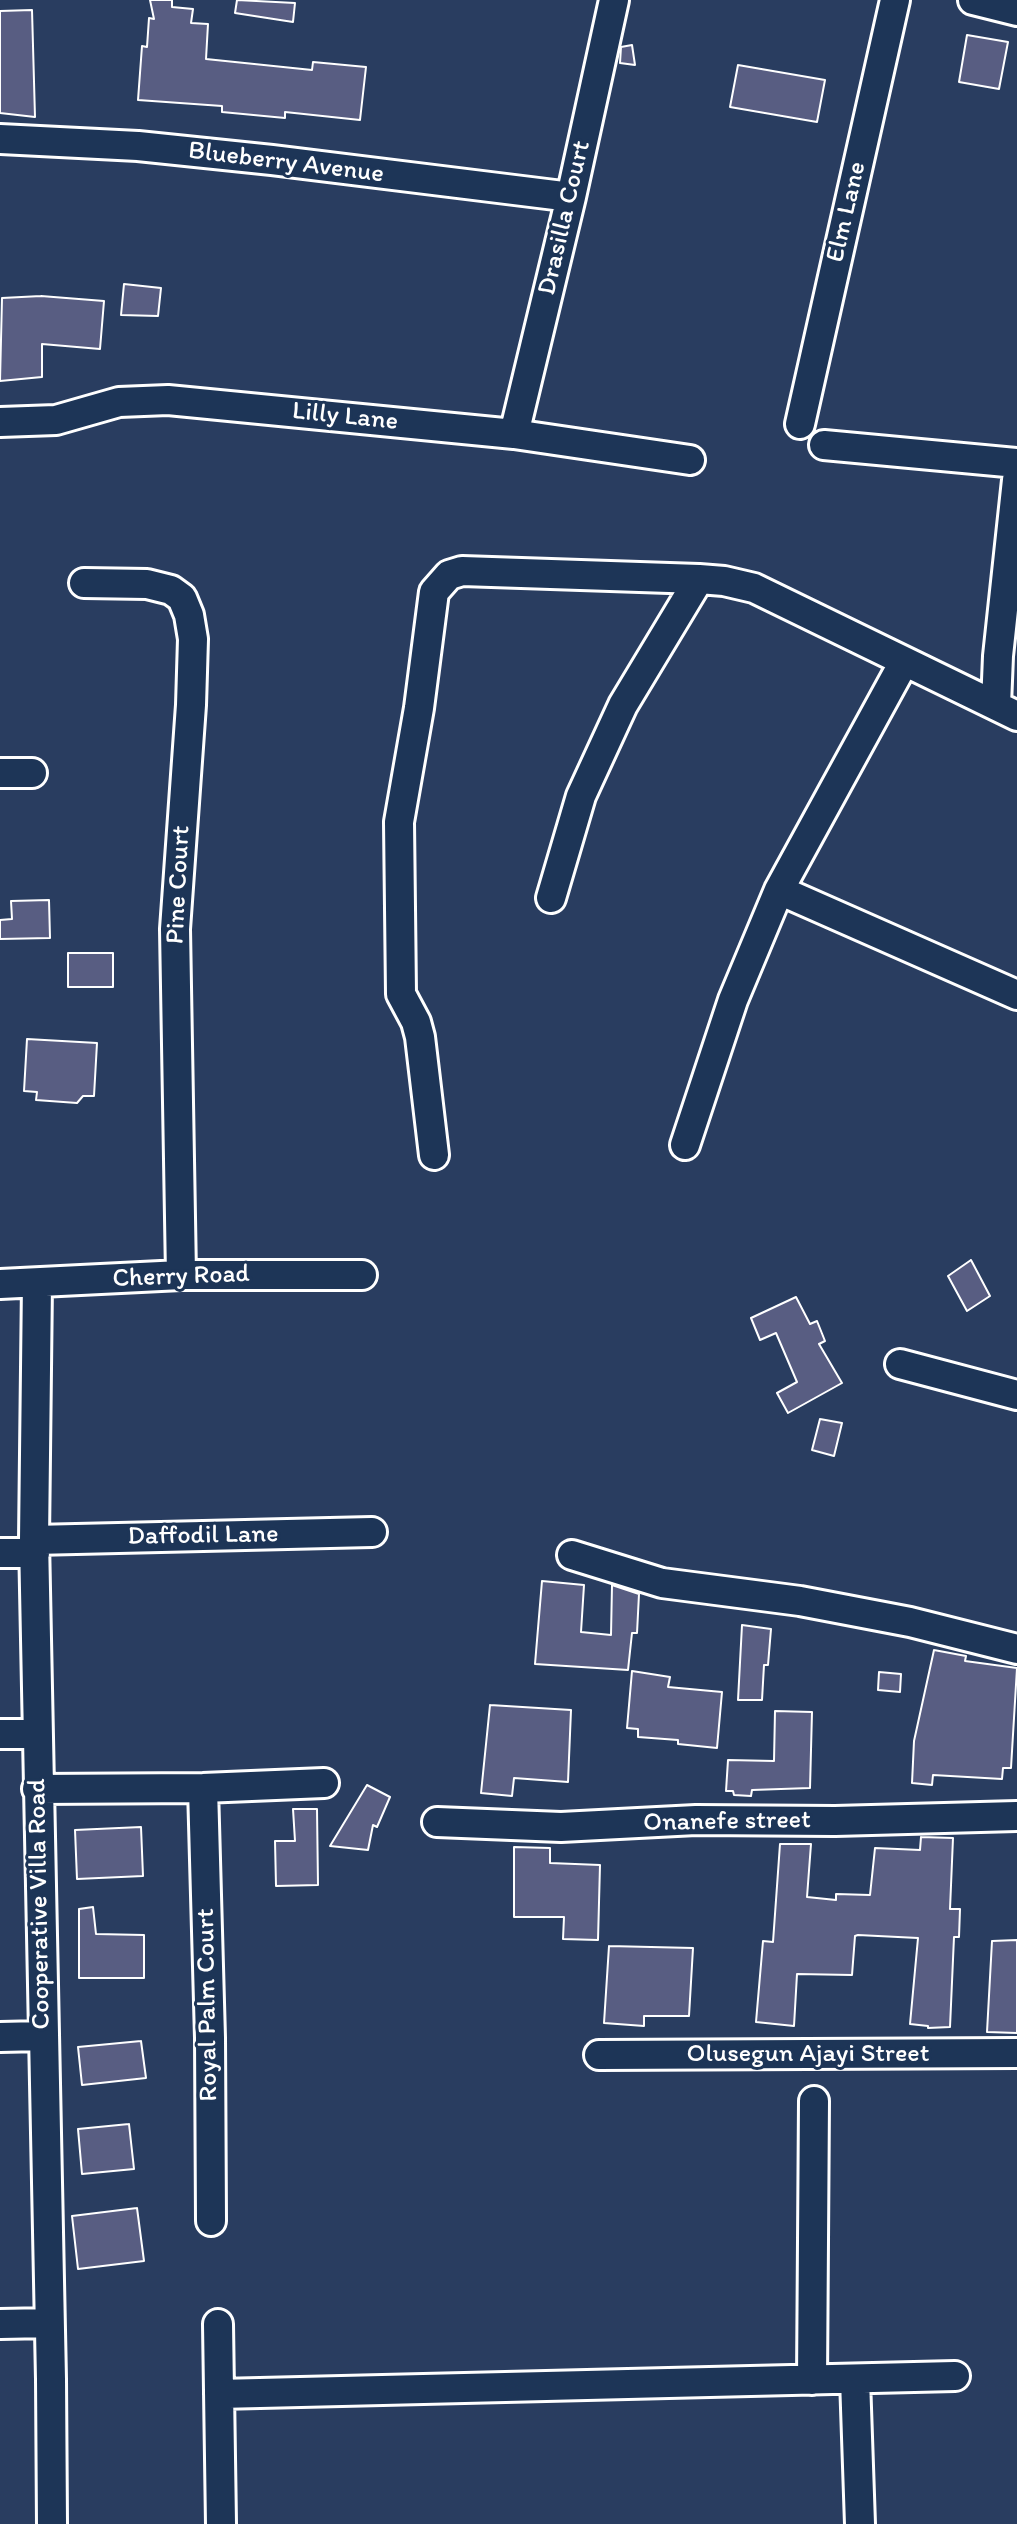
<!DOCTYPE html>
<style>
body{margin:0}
canvas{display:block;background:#293d60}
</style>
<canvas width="1017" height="2524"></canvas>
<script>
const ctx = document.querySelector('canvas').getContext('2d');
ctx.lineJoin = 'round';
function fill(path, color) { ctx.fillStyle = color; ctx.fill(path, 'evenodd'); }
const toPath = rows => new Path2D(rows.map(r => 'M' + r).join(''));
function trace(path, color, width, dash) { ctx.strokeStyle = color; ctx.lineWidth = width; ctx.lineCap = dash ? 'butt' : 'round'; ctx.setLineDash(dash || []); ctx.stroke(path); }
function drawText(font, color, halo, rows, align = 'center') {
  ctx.font = font + ' Itim,sans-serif'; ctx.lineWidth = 6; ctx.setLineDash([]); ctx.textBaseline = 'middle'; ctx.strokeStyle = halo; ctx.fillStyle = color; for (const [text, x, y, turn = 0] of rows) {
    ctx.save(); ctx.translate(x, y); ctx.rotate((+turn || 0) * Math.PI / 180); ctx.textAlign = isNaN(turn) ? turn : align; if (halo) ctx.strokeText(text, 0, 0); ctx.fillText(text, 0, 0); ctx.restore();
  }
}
const building = toPath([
 [150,0,172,0,172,7,193,9,191,23,208,24,206,59,312,70,313,62,366,67,360,120,285,112,285,118,222,112,222,106,138,100,142,46,147,47,149,18,154,19,150,0],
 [237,0,295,3,293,22,235,13,237,0],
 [32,10,35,117,0,113,0,11,32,10],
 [967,35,1008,42,999,89,959,82,967,35],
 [632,45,635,65,620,63,621,47,632,45],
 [738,65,825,80,817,122,730,107,738,65],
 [124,284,161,288,158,316,121,315,124,284],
 [41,296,104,301,100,349,42,344,42,377,0,381,2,298,41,296],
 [49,900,50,938,0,939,0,920,12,919,11,901,49,900],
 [68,953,113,953,113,987,68,987,68,953],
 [27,1039,97,1043,94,1096,83,1096,77,1103,36,1100,37,1092,24,1091,27,1039],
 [971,1260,990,1296,967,1311,948,1276,971,1260],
 [796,1297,810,1324,817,1321,825,1341,819,1344,842,1383,788,1413,777,1393,797,1382,776,1333,760,1340,751,1318,796,1297],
 [820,1419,842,1423,834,1456,812,1450,820,1419],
 [542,1581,584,1585,581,1632,611,1635,612,1585,639,1594,637,1633,632,1633,628,1670,535,1664,542,1581],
 [742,1625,771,1629,768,1665,764,1665,762,1700,738,1700,742,1625],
 [934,1650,966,1656,965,1661,1017,1668,1011,1768,1003,1768,1002,1779,933,1775,932,1785,912,1783,914,1741,934,1650],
 [632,1671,670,1677,668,1687,722,1692,717,1748,678,1744,678,1740,638,1737,638,1729,627,1728,632,1671],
 [879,1672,901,1674,900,1692,878,1690,879,1672],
 [490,1705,571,1710,568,1782,514,1778,512,1796,481,1793,490,1705],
 [775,1711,812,1712,810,1788,752,1790,751,1796,734,1795,733,1791,726,1791,728,1760,774,1761,775,1711],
 [367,1785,390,1797,377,1827,373,1825,368,1850,330,1846,367,1785],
 [293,1809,317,1809,318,1885,276,1886,275,1841,295,1841,293,1809],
 [141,1827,143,1876,77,1879,75,1830,141,1827],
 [921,1837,953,1838,950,1909,960,1909,959,1937,954,1937,950,2027,928,2028,928,2026,910,2024,918,1938,858,1935,855,1936,852,1975,797,1974,794,2026,756,2022,763,1941,773,1942,780,1844,811,1844,807,1897,836,1900,836,1894,870,1895,875,1848,920,1850,921,1837],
 [514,1847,550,1848,550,1863,600,1865,598,1940,563,1939,564,1917,514,1917,514,1847],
 [93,1907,96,1934,144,1935,144,1978,79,1978,79,1909,93,1907],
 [1017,1940,1017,2033,987,2032,992,1941,1017,1940],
 [609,1946,693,1948,689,2016,644,2016,644,2026,604,2023,609,1946],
 [141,2041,146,2078,82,2085,78,2047,141,2041],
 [129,2124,134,2169,82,2174,78,2129,129,2124],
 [137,2208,144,2261,78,2269,72,2216,137,2208]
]);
fill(building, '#585d82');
trace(building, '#fff', 2);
const minor = toPath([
 [973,0,1017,11],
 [0,139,138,146,272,160,571,197],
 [0,422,56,420,119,402,168,400,514,434,690,460],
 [800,424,895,0],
 [514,434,571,197,614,0],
 [824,445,1017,463],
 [84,583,147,584,171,590,182,598,189,615,193,639,191,705,175,929,181,1275],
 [996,705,998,656,1017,480],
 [0,773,32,773],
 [779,890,1017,995],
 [551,898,581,796,623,705,699,579],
 [685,1145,733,1000,779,890,904,662],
 [434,1155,420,1037,416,1022,401,994,399,822,419,708,434,592,449,575,462,571,699,579,724,581,754,588,1017,716],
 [37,1283,34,1540,51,2379,52,2524],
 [0,1284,181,1275,362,1275],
 [900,1364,1017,1395],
 [34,1540,372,1532],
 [0,1553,35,1553],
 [572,1555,662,1583,800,1601,910,1622,1017,1649],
 [0,1734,37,1734],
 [203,1788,210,2038,211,2221],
 [37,1789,203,1788,324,1783],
 [437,1822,561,1827,696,1820,835,1821,1017,1816],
 [0,2037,42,2036],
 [599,2055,1017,2053],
 [0,2324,49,2323],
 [218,2324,221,2524],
 [855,2379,860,2524],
 [812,2380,814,2101],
 [219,2394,955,2376]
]);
trace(minor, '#fff', 34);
trace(minor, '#1d3557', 28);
drawText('26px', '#fff', '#1d3557', [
 ["Blueberry Avenue",286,163,7],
 ["Elm Lane",847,212,-77],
 ["Drasilla Court",565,218,-77],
 ["Lilly Lane",345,417,6],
 ["Pine Court",179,885,-87],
 ["Cherry Road",181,1277,-2],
 ["Daffodil Lane",203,1536,-1],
 ["Onanefe street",727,1822,-1],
 ["Cooperative Villa Road",40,1904,-91],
 ["Royal Palm Court",208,2005,-91],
 ["Olusegun Ajayi Street",808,2054]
]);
</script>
